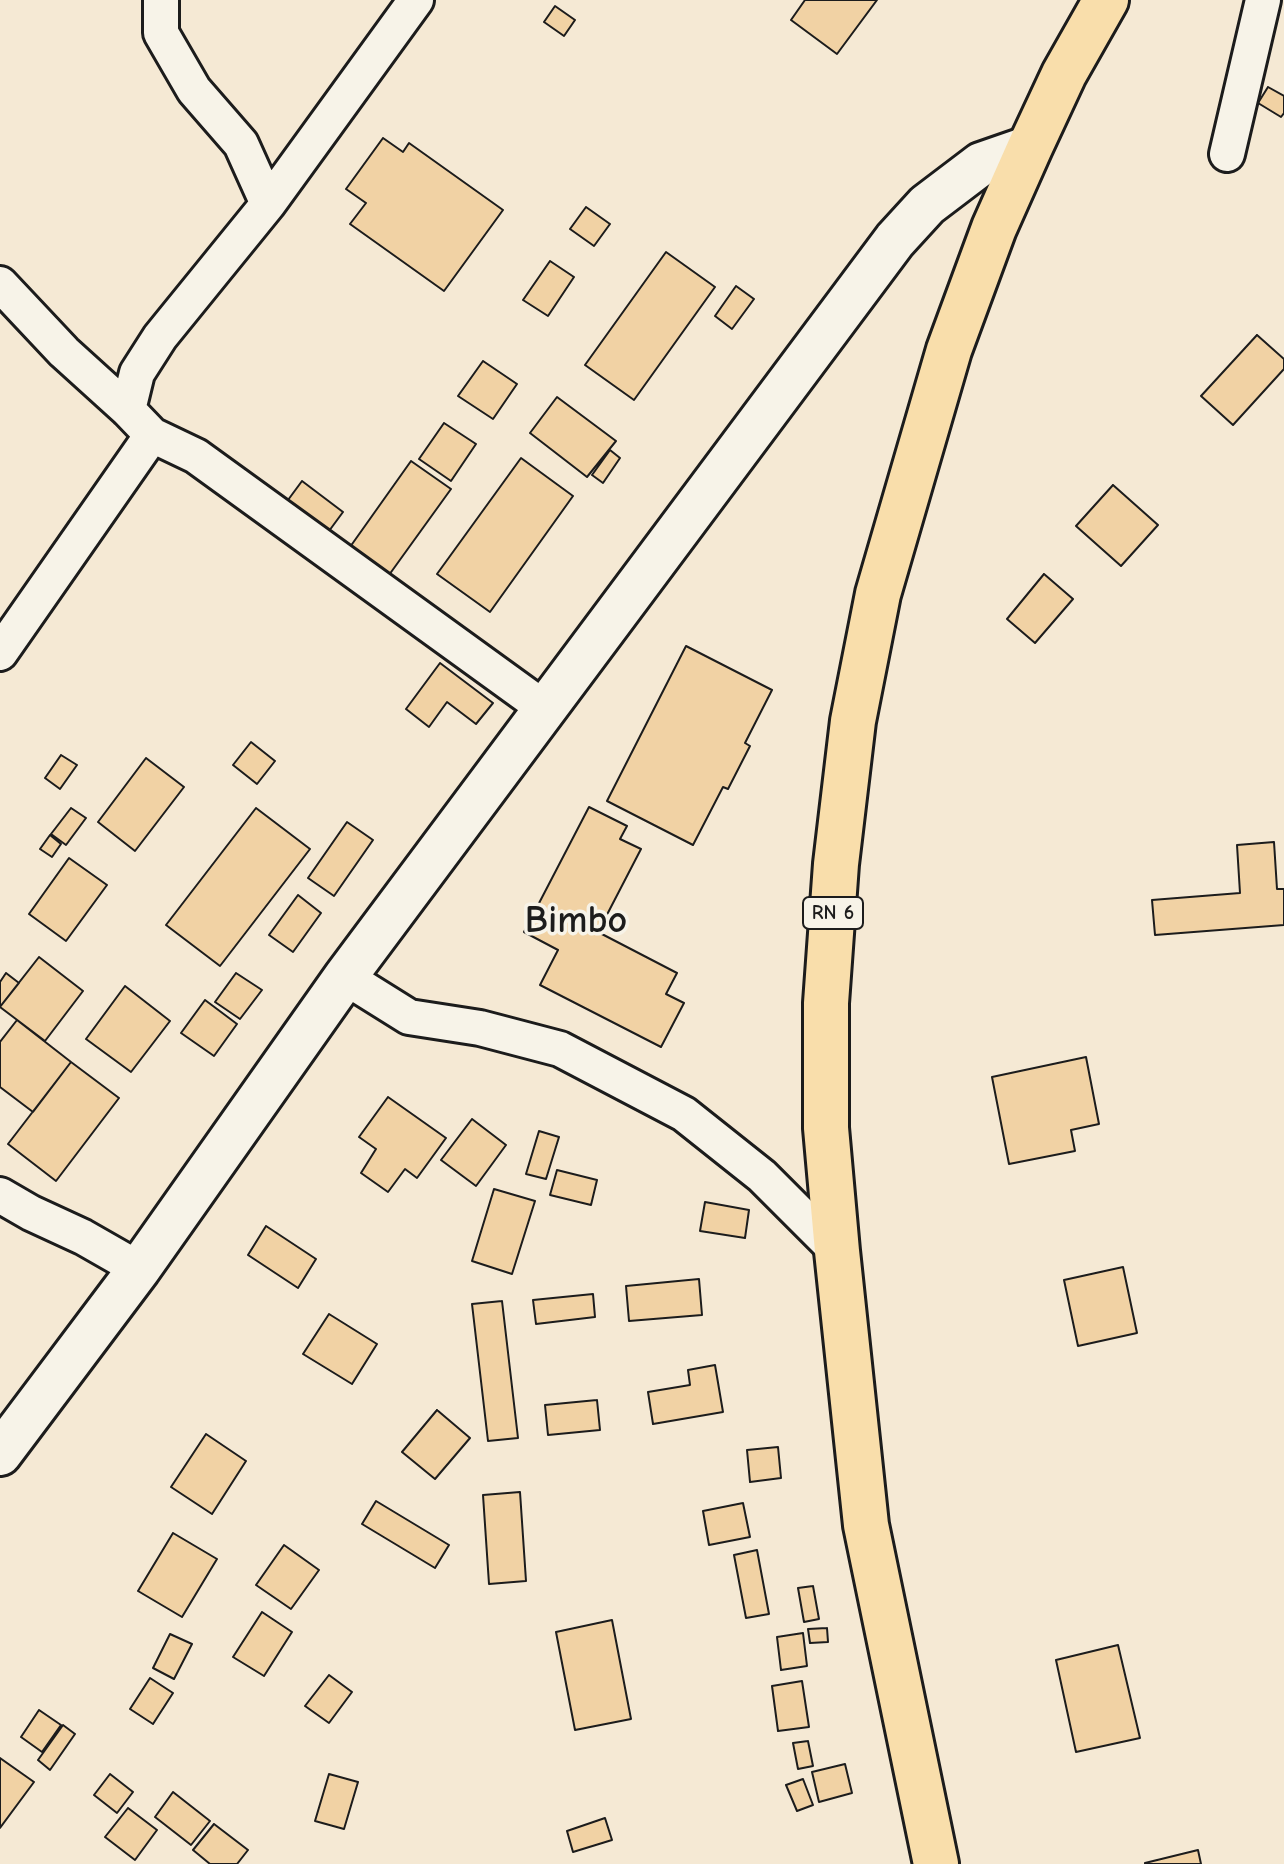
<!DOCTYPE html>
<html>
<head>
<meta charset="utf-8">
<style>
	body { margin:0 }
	canvas { display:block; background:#f5e9d4 }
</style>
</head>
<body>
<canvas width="1284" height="1864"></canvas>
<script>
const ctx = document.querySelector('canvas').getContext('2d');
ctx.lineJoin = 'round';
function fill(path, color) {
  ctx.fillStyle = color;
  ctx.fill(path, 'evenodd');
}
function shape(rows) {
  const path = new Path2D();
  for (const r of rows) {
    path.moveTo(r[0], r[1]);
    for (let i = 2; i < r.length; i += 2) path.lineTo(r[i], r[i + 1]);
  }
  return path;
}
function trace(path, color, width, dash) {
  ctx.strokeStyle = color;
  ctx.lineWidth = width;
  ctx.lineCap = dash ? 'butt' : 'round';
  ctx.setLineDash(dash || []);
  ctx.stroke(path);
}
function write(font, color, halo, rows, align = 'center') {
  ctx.font = font + ' "Comic Neue",sans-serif';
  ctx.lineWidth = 7;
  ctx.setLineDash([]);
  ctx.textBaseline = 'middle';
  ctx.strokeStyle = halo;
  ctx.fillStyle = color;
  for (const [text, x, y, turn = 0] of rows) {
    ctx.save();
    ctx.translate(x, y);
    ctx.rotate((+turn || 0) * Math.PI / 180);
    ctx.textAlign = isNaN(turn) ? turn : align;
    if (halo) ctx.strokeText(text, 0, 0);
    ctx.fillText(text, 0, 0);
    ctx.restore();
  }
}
const building = shape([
	[805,0,877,0,837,54,791,20,805,0],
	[555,6,575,20,564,36,544,22,555,6],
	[1268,87,1284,96,1284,113,1281,117,1258,103,1268,87],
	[383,138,403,152,409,143,503,210,444,291,350,224,366,203,346,189,383,138],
	[586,207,610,224,594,246,570,229,586,207],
	[666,252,715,287,634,400,585,365,666,252],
	[550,261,574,277,548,316,523,300,550,261],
	[736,286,754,299,732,329,715,316,736,286],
	[1257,335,1284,359,1284,369,1233,425,1201,396,1257,335],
	[483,361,517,384,493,419,458,396,483,361],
	[557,397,616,441,587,477,530,433,557,397],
	[444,423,476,444,451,481,419,459,444,423],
	[610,450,620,458,603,483,592,475,610,450],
	[521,458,573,496,490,612,437,574,521,458],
	[411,461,451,489,389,575,350,547,411,461],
	[302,481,343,512,329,531,288,500,302,481],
	[1113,485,1158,525,1121,566,1076,526,1113,485],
	[1044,574,1073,599,1035,643,1007,619,1044,574],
	[686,646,772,690,745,743,750,746,728,789,723,787,693,845,607,801,686,646],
	[440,663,493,703,476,724,447,702,429,727,406,709,440,663],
	[251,742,275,761,257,784,233,765,251,742],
	[61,755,77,765,60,789,45,778,61,755],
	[146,758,184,787,135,851,98,822,146,758],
	[589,807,627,826,620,839,641,849,598,932,677,973,666,994,684,1003,661,1047,540,985,558,950,524,932,589,807],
	[71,808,86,818,66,845,51,834,71,808],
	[256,808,310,849,220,966,166,925,256,808],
	[347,822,373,840,334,896,308,878,347,822],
	[50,835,61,844,52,857,40,849,50,835],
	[1274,842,1277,889,1284,889,1284,925,1155,935,1152,900,1240,893,1237,845,1274,842],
	[69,858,107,885,66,941,29,914,69,858],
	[298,895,321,913,293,952,269,935,298,895],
	[39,957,83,991,45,1041,0,1007,39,957],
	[6,973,19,983,0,1007,0,982,6,973],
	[236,973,262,990,240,1019,215,1002,236,973],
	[125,986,170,1021,131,1072,86,1039,125,986],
	[205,1000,237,1024,214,1056,181,1033,205,1000],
	[17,1020,71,1062,33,1112,0,1087,0,1042,17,1020],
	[1086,1057,1099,1124,1071,1130,1075,1151,1009,1164,992,1077,1086,1057],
	[71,1062,119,1098,56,1181,8,1144,71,1062],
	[388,1097,446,1138,417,1178,405,1169,388,1192,361,1173,376,1149,359,1137,388,1097],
	[472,1119,506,1145,476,1186,441,1160,472,1119],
	[539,1131,559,1137,546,1179,526,1174,539,1131],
	[557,1170,597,1180,591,1205,550,1195,557,1170],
	[494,1189,535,1201,512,1274,472,1261,494,1189],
	[705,1202,749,1210,745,1238,700,1231,705,1202],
	[266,1226,316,1259,298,1288,248,1255,266,1226],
	[1123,1267,1137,1333,1078,1346,1064,1280,1123,1267],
	[699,1279,702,1315,629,1321,626,1286,699,1279],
	[593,1294,595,1317,536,1324,533,1300,593,1294],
	[502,1301,518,1438,488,1441,472,1304,502,1301],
	[329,1314,377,1344,352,1384,303,1354,329,1314],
	[715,1365,723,1412,653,1424,648,1392,690,1385,688,1370,715,1365],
	[597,1400,600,1430,548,1435,545,1405,597,1400],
	[437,1410,470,1438,435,1479,402,1452,437,1410],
	[206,1434,246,1461,212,1514,171,1487,206,1434],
	[778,1447,781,1478,750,1482,747,1450,778,1447],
	[520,1492,526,1581,489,1584,483,1495,520,1492],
	[376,1501,449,1545,435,1568,362,1524,376,1501],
	[743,1503,750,1537,709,1545,703,1511,743,1503],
	[173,1533,217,1559,182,1617,138,1591,173,1533],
	[284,1545,319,1570,291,1609,256,1585,284,1545],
	[757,1550,769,1614,746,1618,734,1555,757,1550],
	[813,1586,819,1619,804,1622,798,1588,813,1586],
	[262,1612,292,1632,264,1676,233,1657,262,1612],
	[612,1620,631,1719,575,1730,556,1632,612,1620],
	[827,1628,828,1642,810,1643,808,1629,827,1628],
	[803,1633,807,1666,781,1670,777,1637,803,1633],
	[170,1634,192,1644,174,1679,153,1668,170,1634],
	[1118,1645,1140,1738,1076,1752,1056,1660,1118,1645],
	[329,1675,352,1692,329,1723,305,1706,329,1675],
	[150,1678,173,1693,153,1724,130,1709,150,1678],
	[802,1681,809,1727,778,1731,772,1686,802,1681],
	[39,1710,61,1725,42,1752,21,1737,39,1710],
	[63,1725,75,1734,50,1770,38,1760,63,1725],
	[808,1741,813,1766,798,1769,793,1743,808,1741],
	[0,1758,34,1782,0,1828,0,1758],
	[845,1764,852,1793,819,1802,812,1772,845,1764],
	[110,1774,133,1792,117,1813,94,1795,110,1774],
	[329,1774,358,1782,344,1829,315,1821,329,1774],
	[803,1779,813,1805,797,1811,786,1785,803,1779],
	[173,1792,210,1821,191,1845,155,1817,173,1792],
	[128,1808,157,1830,135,1860,105,1837,128,1808],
	[605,1818,612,1840,573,1852,567,1831,605,1818],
	[214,1824,248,1850,237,1864,210,1864,193,1850,214,1824],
	[1198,1850,1201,1864,1145,1864,1145,1863,1198,1850]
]);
fill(building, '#f1d2a4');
trace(building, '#1c1c1c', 2);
const minor = shape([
	[161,0,161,33,194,90,241,144,268,204],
	[1227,154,1263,0],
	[0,284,64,352,128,410,152,435,196,456,544,708],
	[128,410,137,373,160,337,268,204,416,0],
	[0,653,152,435],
	[345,977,409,1017,480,1028,560,1049,684,1114,762,1176,837,1251],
	[0,1195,31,1213,83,1237,139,1269]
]);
const tertiary = shape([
	[0,1454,139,1269,345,977,895,240,927,205,981,164,1030,147]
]);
const primary = shape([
	[936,1864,866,1525,837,1251,826,1128,826,1003,836,864,853,721,878,594,949,350,994,228,1030,147,1064,74,1106,0]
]);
trace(minor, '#1c1c1c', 40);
trace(tertiary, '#1c1c1c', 48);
trace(primary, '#1c1c1c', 50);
trace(minor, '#f7f3e8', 34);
trace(tertiary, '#f7f3e8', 42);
trace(primary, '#f9deab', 44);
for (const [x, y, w] of [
	[833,913,60]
]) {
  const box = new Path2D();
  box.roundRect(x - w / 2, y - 16, w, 32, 6);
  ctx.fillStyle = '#f7f3e8';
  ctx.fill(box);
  trace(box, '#1c1c1c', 2);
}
write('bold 20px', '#1c1c1c', null, [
	["RN 6",833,913]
]);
write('bold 38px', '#1c1c1c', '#f7f3e8', [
	["Bimbo",576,921]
]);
</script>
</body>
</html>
